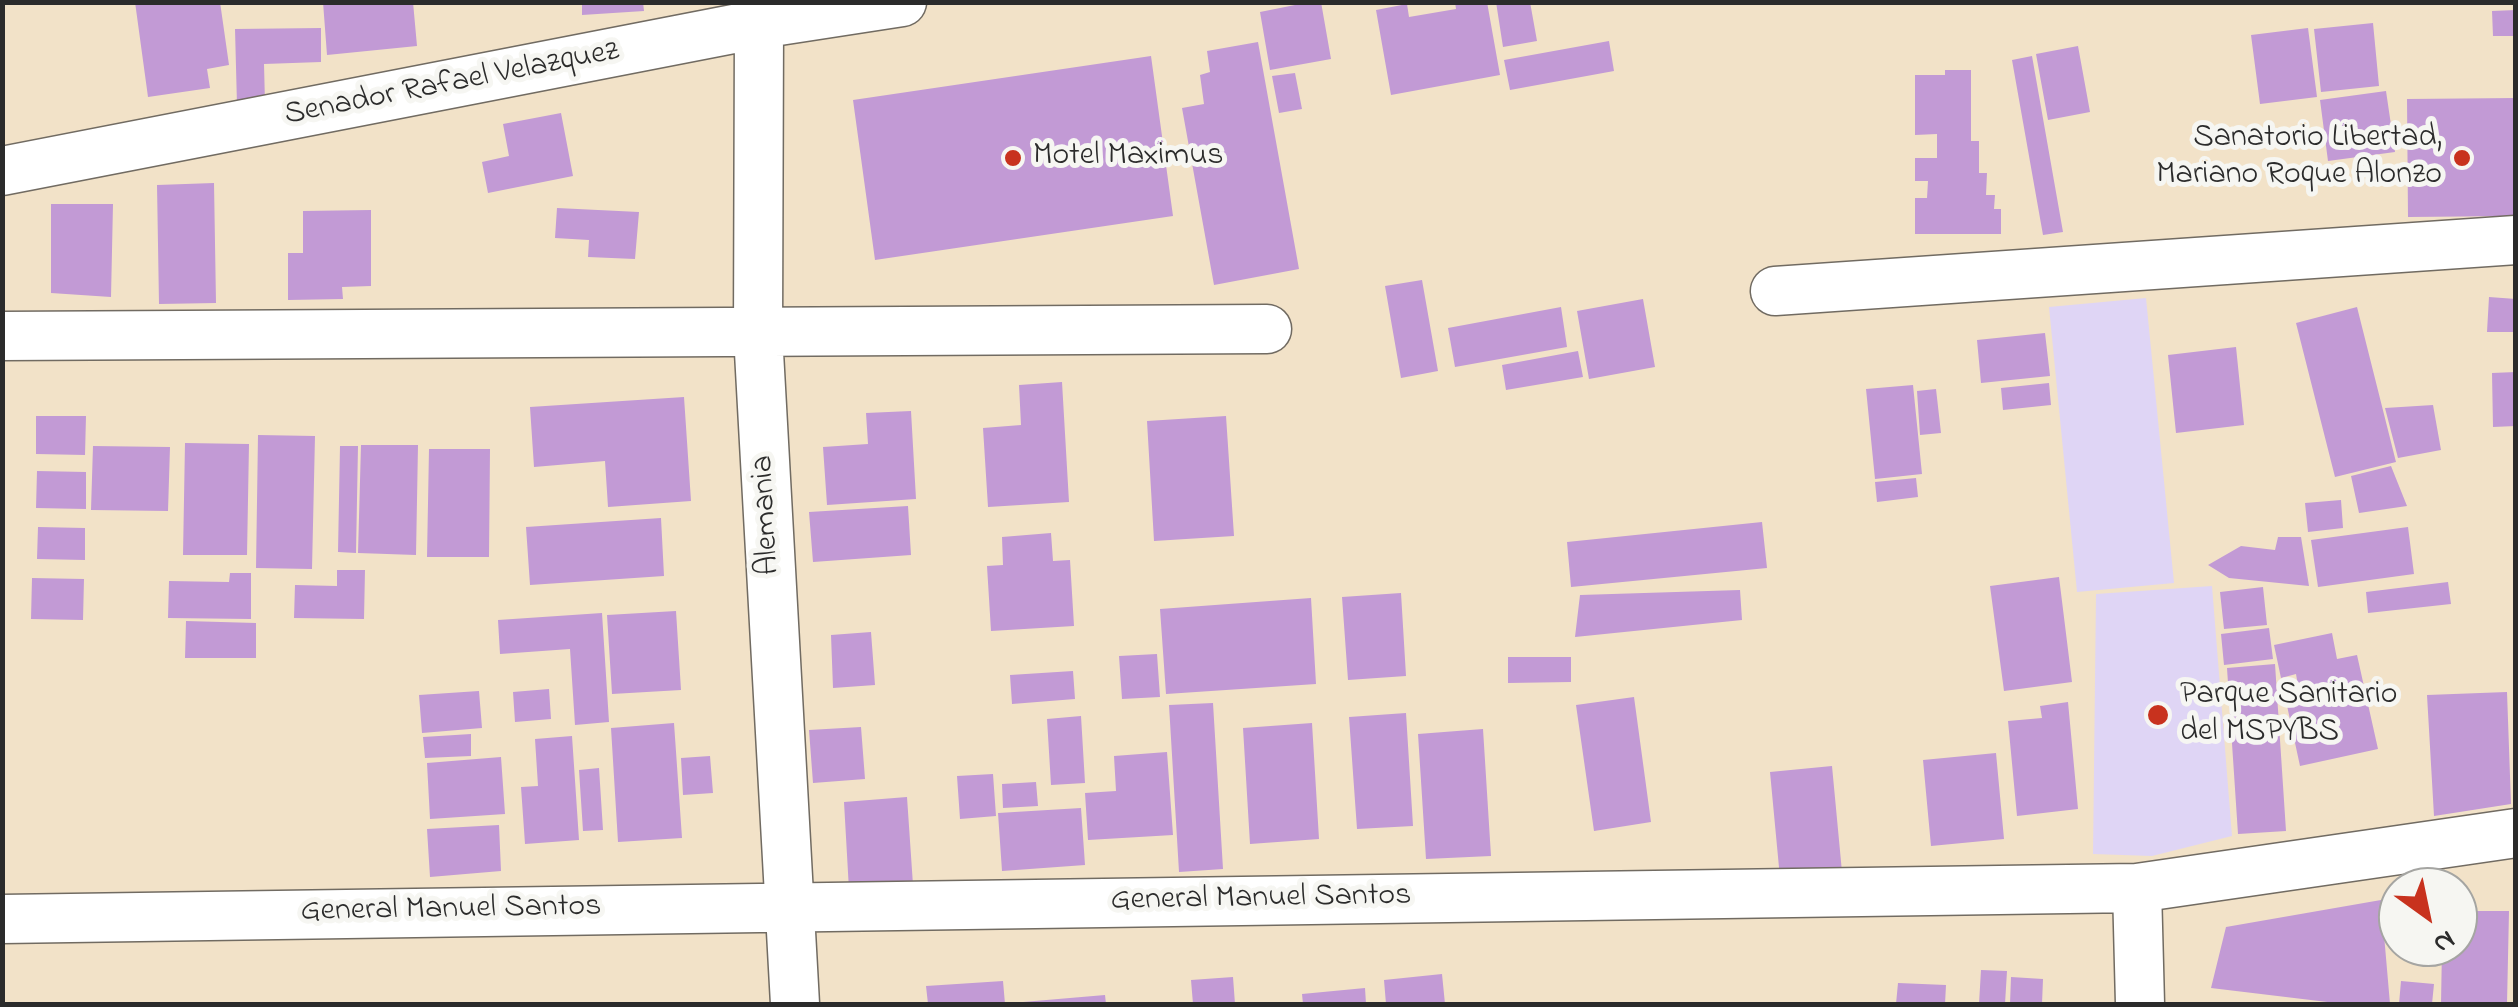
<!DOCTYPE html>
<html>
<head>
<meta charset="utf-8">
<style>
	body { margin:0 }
	#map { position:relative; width:2518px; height:1007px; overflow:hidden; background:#f2e2c8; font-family:"Indie Flower",sans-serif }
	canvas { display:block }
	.frame { position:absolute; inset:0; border:5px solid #2b2b2b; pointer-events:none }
	.north { position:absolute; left:2378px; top:867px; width:100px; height:100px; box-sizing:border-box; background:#f6f6f2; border:2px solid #a5a5a2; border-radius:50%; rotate:147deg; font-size:28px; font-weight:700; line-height:40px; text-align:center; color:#2b2b2b }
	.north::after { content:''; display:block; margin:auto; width:35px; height:45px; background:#c8321e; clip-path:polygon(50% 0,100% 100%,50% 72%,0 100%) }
</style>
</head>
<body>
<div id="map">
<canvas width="2518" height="1007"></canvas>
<div class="frame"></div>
<div class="north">N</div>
</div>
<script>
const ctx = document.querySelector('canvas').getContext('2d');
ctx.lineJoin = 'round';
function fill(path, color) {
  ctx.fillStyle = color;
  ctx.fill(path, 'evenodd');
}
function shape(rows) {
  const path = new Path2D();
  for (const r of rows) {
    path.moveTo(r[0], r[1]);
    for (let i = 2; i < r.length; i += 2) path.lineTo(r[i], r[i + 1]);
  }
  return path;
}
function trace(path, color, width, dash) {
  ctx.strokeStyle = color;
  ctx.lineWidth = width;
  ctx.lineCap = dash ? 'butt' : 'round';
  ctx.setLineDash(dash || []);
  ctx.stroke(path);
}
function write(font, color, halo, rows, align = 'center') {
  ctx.font = font + ' "Indie Flower",sans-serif';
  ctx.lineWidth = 10;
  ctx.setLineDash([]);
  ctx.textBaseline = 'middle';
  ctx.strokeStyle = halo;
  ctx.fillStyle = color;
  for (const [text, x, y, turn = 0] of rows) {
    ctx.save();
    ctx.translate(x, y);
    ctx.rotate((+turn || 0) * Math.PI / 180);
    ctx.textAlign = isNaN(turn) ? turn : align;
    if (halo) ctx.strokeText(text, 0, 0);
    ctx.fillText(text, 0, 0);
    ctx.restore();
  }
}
fill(shape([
	[2146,298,2174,583,2077,592,2049,307],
	[2212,586,2232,836,2152,856,2093,854,2096,594]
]), '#dfd5f5');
fill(shape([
	[135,2,220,2,229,65,207,69,210,88,148,97],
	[323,2,413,2,417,46,327,55],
	[582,2,643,2,644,11,582,15],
	[1310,2,1321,2,1331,59,1270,70,1260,12],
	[1455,2,1487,2,1500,75,1391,95,1376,10,1407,4,1409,17,1456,9],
	[1496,2,1530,2,1537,41,1503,47],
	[2516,10,2516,36,2493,36,2492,11],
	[2373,23,2379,86,2321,92,2314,29],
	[321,28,321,62,264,64,265,103,237,105,235,29],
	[2308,28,2317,97,2260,104,2251,35],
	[1609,41,1614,71,1510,90,1504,60],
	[1258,42,1299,269,1214,285,1182,108,1204,104,1200,75,1210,72,1207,51],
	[2078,46,2090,112,2048,120,2036,54],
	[1151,56,1173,216,875,260,853,100],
	[2032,56,2063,232,2043,235,2012,60],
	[1945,70,1971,70,1971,141,1979,141,1979,173,1987,173,1986,195,1995,195,1994,209,2001,209,2001,234,1915,234,1915,198,1927,198,1928,181,1915,181,1915,158,1937,158,1937,134,1915,135,1915,75,1945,75],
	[1295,73,1302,109,1279,113,1272,76],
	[2386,91,2395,152,2328,161,2320,100],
	[2516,98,2516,216,2408,217,2407,99],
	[561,113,573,176,488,193,482,162,509,156,503,124],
	[214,183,216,303,159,304,157,185],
	[51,204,113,204,111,297,51,293],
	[557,208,639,212,635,259,588,257,589,240,555,238],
	[371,210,371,286,342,287,343,299,288,300,288,253,303,253,303,211],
	[1422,280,1438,371,1401,378,1385,286],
	[2489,297,2516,299,2516,332,2487,332],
	[1643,299,1655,367,1589,379,1577,311],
	[1561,307,1567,347,1455,367,1448,328],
	[2357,307,2396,462,2335,477,2296,323],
	[2045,333,2050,376,1981,383,1977,340],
	[2236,347,2244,425,2176,433,2168,355],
	[1578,351,1583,377,1506,390,1502,365],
	[2516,372,2516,426,2493,427,2492,373],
	[1062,382,1069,502,988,507,983,428,1021,425,1019,385],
	[2049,383,2051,405,2003,410,2001,388],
	[1913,385,1922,474,1875,479,1866,389],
	[1936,389,1941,433,1920,435,1917,391],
	[684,397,691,501,608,507,605,461,534,467,530,407],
	[2433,405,2441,450,2398,458,2385,408],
	[911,411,916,499,827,505,823,447,868,444,866,413],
	[36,416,86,416,85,455,36,454],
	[1226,416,1234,536,1154,541,1147,421],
	[258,435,315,436,312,569,256,568],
	[185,443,249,444,247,555,183,555],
	[361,445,418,445,416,555,358,553],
	[93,446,170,447,168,511,91,510],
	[340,446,358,446,356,553,338,552],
	[429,449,490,449,489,557,427,557],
	[2391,466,2407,506,2359,513,2351,476],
	[37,471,86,472,86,509,36,508],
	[1916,478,1918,497,1877,502,1875,482],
	[2341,500,2343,528,2308,532,2305,503],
	[908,506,911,555,813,562,809,512],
	[661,518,664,576,530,585,526,527],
	[1762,522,1767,568,1571,587,1567,542],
	[38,527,85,528,85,560,37,559],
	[2408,527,2414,574,2318,587,2311,540],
	[1051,533,1053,561,1070,560,1074,626,991,631,987,566,1003,565,1002,537],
	[2278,537,2301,537,2309,586,2229,578,2208,565,2241,546,2275,550],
	[337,570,365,570,364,619,294,618,295,585,337,586],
	[230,573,251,573,251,619,168,618,169,581,229,582],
	[2059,577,2072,682,2004,691,1990,586],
	[32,578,84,579,83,620,31,619],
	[2448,582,2451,604,2368,613,2366,592],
	[2263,587,2267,625,2224,629,2220,592],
	[1740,590,1742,620,1575,637,1580,595],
	[1401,593,1406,676,1348,680,1342,597],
	[1311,598,1316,684,1166,694,1160,609],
	[676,611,681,690,612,694,607,615],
	[602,613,609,722,575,725,570,649,500,654,498,620],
	[186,621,256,623,256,658,185,658],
	[2269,628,2273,659,2224,665,2221,634],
	[871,632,875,685,833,688,831,635],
	[2332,633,2337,659,2357,655,2378,749,2300,766,2286,701,2300,698,2296,674,2281,678,2274,645],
	[1157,654,1160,697,1122,699,1119,656],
	[1508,657,1571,657,1571,682,1508,683],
	[2275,664,2286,831,2238,834,2227,668],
	[1073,671,1075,699,1012,704,1010,675],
	[549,689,551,719,515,722,513,692],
	[479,691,482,728,422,733,419,695],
	[2507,692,2511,804,2434,816,2427,695],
	[1634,697,1651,822,1594,831,1576,705],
	[2068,702,2078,809,2017,816,2008,721,2042,718,2040,706],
	[1213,703,1223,869,1179,872,1169,705],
	[1406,713,1413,826,1357,829,1349,717],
	[1081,716,1085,783,1051,785,1047,719],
	[674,723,682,838,618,842,611,728],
	[1312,723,1319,839,1250,844,1243,728],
	[861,727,865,779,813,783,809,730],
	[1483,729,1491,856,1426,859,1418,734],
	[471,734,471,756,425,758,423,737],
	[572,736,579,840,525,844,521,787,538,786,535,739],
	[1167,752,1173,835,1088,840,1085,793,1116,791,1114,756],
	[1996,753,2004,839,1931,846,1923,760],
	[710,756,713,793,683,795,681,758],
	[501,757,505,814,430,819,427,763],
	[1832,766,1842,872,1780,878,1770,772],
	[599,768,603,830,583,831,579,770],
	[993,774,996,816,960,819,957,776],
	[1036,782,1038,806,1003,808,1002,784],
	[907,797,913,885,849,890,844,802],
	[1081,808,1085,865,1002,871,998,813],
	[499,825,501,871,430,877,427,829],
	[2381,900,2390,1004,2344,1004,2211,988,2226,927],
	[2458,911,2509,911,2507,1004,2441,1004,2442,947,2458,947],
	[1981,970,2007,971,2005,1004,1979,1004],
	[1442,974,1445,1004,1386,1004,1384,980],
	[1233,977,1235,1004,1193,1004,1191,980],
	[2011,977,2043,979,2042,1004,2010,1004],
	[1003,981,1005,1004,928,1004,926,986],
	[2401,981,2434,984,2432,1004,2399,1004],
	[1898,983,1946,985,1945,1004,1896,1004],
	[1365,988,1366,1004,1303,1004,1302,994],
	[1105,995,1106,1004,1023,1004,1023,1002]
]), '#c29ad5');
const minor = shape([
	[759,24,758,334,795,1004],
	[2,171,759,24,902,2],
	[1775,291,2516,240],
	[2,336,1267,329],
	[2137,888,2140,1004],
	[2,919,2137,888,2516,833]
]);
trace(minor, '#716b62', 51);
trace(minor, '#fff', 48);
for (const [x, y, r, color] of [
	[1013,158,10,"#c8321e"],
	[2462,158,10,"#c8321e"],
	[2158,715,12,"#c8321e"]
]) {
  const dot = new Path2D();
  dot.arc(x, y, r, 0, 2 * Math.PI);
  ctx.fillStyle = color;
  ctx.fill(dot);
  trace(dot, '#f6f6f2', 4);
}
write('32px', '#2b2b2b', '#f6f6f2', [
	["Senador Rafael Velazquez",452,85,-11],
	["Alemania",768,515,-93],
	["General Manuel Santos",1261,900,-1],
	["General Manuel Santos",451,911,-1]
]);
write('32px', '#2b2b2b', '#f6f6f2', [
	["Sanatorio Libertad,",2442,140,"right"],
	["Mariano Roque Alonzo",2442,177,"right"],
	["Motel Maximus",1033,158],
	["Parque Sanitario",2180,697],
	["del MSPYBS",2180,734]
], 'left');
</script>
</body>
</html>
